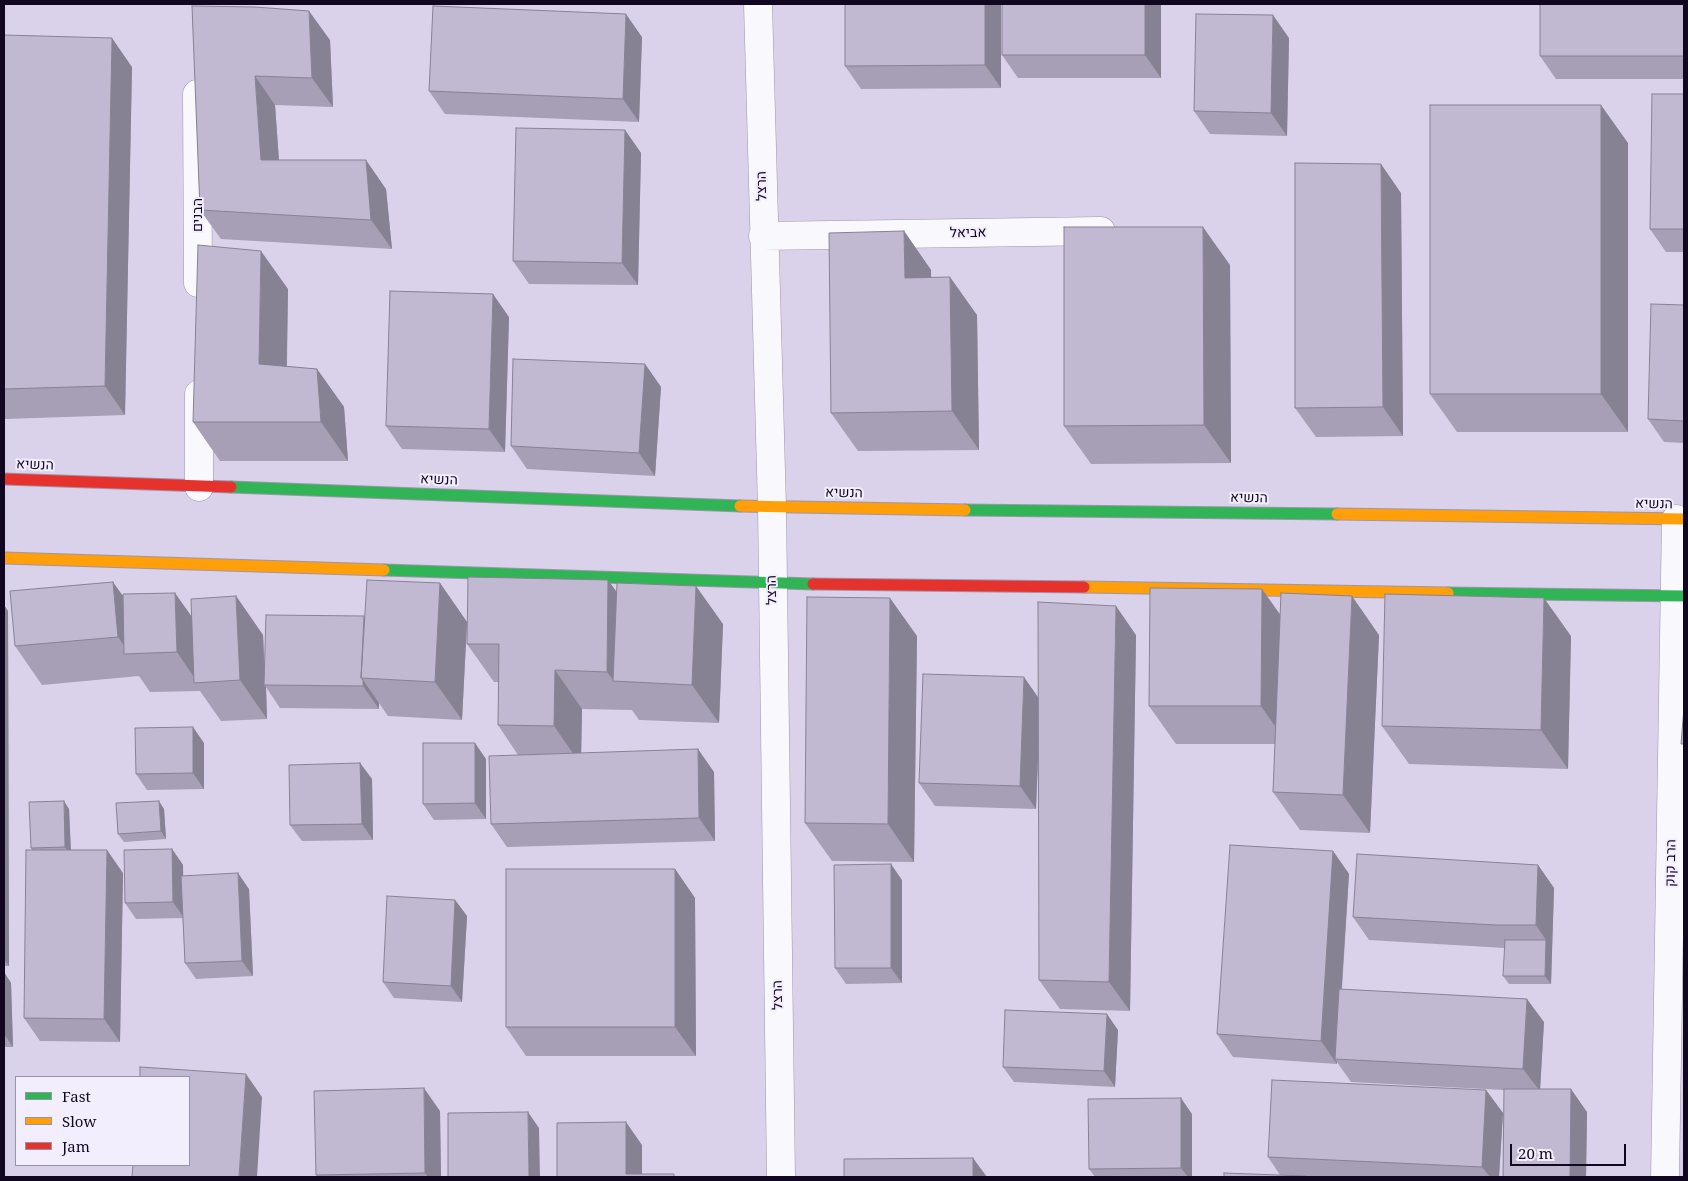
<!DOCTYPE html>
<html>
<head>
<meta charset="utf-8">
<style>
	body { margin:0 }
	#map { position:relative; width:1688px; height:1181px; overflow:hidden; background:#dad2ea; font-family:"Noto Serif",serif }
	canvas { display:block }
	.frame { position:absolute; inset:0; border:5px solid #120721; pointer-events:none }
	.legend { position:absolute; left:15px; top:1076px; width:175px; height:90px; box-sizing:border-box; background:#f2eefd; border:1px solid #9892a5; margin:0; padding:6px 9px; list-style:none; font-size:15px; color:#120721 }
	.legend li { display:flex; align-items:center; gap:10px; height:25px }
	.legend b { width:25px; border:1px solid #9892a5 }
	.scale { position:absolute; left:1510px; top:1144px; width:116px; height:22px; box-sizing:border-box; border:2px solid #120721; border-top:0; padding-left:6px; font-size:15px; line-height:18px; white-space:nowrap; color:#120721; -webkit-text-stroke:4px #f2eefd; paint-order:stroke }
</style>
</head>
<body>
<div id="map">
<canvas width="1688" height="1181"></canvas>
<div class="frame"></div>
<ul class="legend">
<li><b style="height:6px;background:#30b455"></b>Fast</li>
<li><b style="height:6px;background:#ff9f0a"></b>Slow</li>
<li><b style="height:6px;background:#e5322d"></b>Jam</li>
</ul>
<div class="scale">20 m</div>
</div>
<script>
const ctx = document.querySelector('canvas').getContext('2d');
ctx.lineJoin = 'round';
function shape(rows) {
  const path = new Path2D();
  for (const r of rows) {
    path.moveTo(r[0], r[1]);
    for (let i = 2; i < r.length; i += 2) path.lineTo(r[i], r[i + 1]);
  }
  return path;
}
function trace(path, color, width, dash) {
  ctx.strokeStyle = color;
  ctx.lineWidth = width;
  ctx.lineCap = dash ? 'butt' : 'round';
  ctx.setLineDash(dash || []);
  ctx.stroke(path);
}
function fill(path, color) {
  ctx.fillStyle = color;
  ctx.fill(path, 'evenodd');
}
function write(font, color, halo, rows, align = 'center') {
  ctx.font = font + ' "Noto Serif",Heebo,serif';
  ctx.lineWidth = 4;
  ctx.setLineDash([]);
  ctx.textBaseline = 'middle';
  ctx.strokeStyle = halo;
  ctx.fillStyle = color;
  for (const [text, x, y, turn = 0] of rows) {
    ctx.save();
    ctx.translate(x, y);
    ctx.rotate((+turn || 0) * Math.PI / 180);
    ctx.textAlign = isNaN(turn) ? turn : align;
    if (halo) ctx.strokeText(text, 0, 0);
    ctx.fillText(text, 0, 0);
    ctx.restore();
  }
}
const street = shape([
	[758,4,772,507,781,1177],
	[197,94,198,283],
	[763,236,1101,231],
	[199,394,199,487],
	[1665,1177,1676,519]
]);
const fast = shape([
	[231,487,740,506],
	[965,510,1337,514],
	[384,570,813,584],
	[1448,593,1684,596]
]);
const slow = shape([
	[740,506,965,510],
	[1337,514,1684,519],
	[4,558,384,570],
	[1084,587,1448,593]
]);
const jam = shape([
	[4,479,231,487],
	[813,584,1084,587]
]);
trace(street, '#9e95ac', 29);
trace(fast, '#9e95ac', 13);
trace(slow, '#9e95ac', 13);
trace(jam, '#9e95ac', 13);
trace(street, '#f9f8fc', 28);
trace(fast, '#30b455', 11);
trace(slow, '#ff9f0a', 11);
trace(jam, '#e5322d', 11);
fill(shape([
	[1002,4,1161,4,1161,78,1018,78,1002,55],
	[1684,4,1684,79,1556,79,1540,56],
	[1001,5,1001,88,861,89,845,66],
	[192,6,330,40,333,107,275,105,279,160,386,189,392,249,221,239,200,210],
	[4,35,132,67,125,415,5,419,4,417],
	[642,37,639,122,445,114,429,91],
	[1289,38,1287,136,1210,134,1194,111],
	[1684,94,1684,252,1666,252,1650,229],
	[625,130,641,153,638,285,529,284,513,261],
	[1628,143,1628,432,1457,432,1430,394],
	[1401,193,1403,436,1316,437,1295,408],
	[904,231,931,270,931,277,977,315,979,450,858,451,831,413],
	[1230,265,1231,463,1091,464,1064,426],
	[288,289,287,366,317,369,344,407,348,461,220,461,193,422],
	[1684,305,1684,443,1664,442,1648,419],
	[509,317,505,452,402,449,386,426],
	[645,364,661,387,655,476,527,469,511,446],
	[608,580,616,591,723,624,719,723,639,720,632,710,582,709,581,753,714,772,715,841,507,847,491,824,518,755,498,725,498,682,494,682,467,644],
	[440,583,467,622,462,720,388,716,379,703,379,709,280,708,266,687,267,719,221,721,200,691,150,692,139,676,42,685,15,646,123,595,191,616,236,596,263,635,265,668,365,617],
	[4,605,8,611,9,966,4,966],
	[1280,616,1379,635,1370,833,1300,830,1273,792,1275,744,1176,744,1149,706],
	[1136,635,1130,1011,1060,1009,1039,980,1039,741,1036,809,935,806,919,783,1038,698],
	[917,636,914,862,832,861,805,823],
	[1571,636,1568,769,1409,764,1382,726],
	[204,743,204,789,147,790,136,774],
	[486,759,486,819,434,820,423,804],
	[360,763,372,779,373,840,302,841,290,825],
	[69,809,71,850,123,873,120,1042,40,1041,24,1018,32,850,31,848],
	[164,809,166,839,124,842,118,834],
	[172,849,183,865,183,876,249,889,253,976,196,979,185,963,183,918,136,919,125,903],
	[1333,851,1349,874,1342,989,1544,1022,1540,1089,1587,1112,1586,1177,1503,1177,1504,1090,1351,1082,1337,1062,1337,1064,1233,1057,1217,1034],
	[1538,865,1554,888,1551,984,1509,984,1503,976,1505,948,1369,940,1353,917],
	[675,869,695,898,696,1056,526,1056,506,1027],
	[902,880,902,983,846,984,835,968],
	[455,900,467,916,462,1002,394,998,383,982],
	[4,972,11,983,13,1047,4,1047],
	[1118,1030,1115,1087,1014,1082,1003,1067],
	[1486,1090,1503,1113,1499,1177,1224,1177,1280,1175,1268,1157],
	[440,1111,441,1177,318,1177,316,1175],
	[1192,1114,1192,1177,1095,1177,1089,1169]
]), '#a69fb5');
fill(shape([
	[985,4,1000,4,1001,5,1001,88,985,65],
	[1145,4,1161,4,1161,78,1145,55],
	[309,11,330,40,333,107,312,78],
	[626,14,642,37,639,122,623,99],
	[1273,15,1289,38,1287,136,1271,113],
	[112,38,132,67,125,415,105,386],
	[255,76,275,105,281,189,261,160],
	[1601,105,1628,143,1628,432,1601,394],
	[625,130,641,153,638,285,622,263],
	[366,160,386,189,392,249,371,220],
	[1381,164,1401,193,1403,436,1383,407],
	[1203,227,1230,265,1231,463,1204,425],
	[904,231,931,270,932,316,905,278],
	[261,251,288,289,286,402,259,364],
	[950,277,977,315,979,450,952,411],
	[493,294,509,317,505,452,489,429],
	[645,364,661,387,655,476,639,453],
	[317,369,344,407,348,461,321,422],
	[608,580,635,618,614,681,607,672],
	[113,582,140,620,130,654,118,637],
	[440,583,467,622,462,720,435,682],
	[696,586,723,624,719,723,692,685],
	[1262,589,1289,627,1288,745,1261,706],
	[175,593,202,631,198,683,177,652],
	[236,596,263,635,265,685,264,685,266,687,267,719,240,680],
	[1352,596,1379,635,1370,833,1343,795],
	[890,598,917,636,914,862,888,824],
	[1544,598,1571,636,1568,769,1541,730],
	[4,605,8,611,9,966,4,959],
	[1116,606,1136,635,1130,1011,1109,982],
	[555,670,582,709,581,765,554,726],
	[1024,677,1040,700,1036,809,1020,786],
	[363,680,379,703,379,709,363,686],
	[193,727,204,743,204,789,193,773],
	[475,743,486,759,486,819,475,803],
	[698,749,714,772,715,841,699,818],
	[360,763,372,779,373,840,362,824],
	[64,801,69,809,71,855,65,847],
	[159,801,164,809,166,839,161,831],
	[172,849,183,865,184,918,173,902],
	[107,850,123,873,120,1042,104,1019],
	[1333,851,1349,874,1337,1059,1335,1059,1337,1062,1337,1064,1321,1041],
	[891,864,902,880,902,983,891,968],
	[1538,865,1554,888,1551,984,1545,976,1546,940,1536,925],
	[675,869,695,898,696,1056,675,1027],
	[238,873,249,889,253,976,242,961],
	[455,900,467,916,462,1002,451,986],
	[4,972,11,983,13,1047,4,1034],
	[1527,999,1544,1022,1540,1091,1523,1069],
	[1107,1014,1118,1030,1115,1087,1104,1071],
	[246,1074,262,1097,257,1177,239,1177],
	[424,1088,440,1111,441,1177,428,1177,425,1173],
	[1571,1089,1587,1112,1586,1177,1570,1177],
	[1486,1090,1503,1113,1499,1177,1490,1177,1482,1167],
	[1181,1098,1192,1114,1192,1177,1188,1177,1181,1168],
	[528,1112,539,1128,540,1177,529,1177],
	[626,1122,642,1145,642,1177,626,1174],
	[973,1158,987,1177,973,1177]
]), '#878293');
const building = shape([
	[845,4,985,4,985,65,845,66,845,4],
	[1002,4,1145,4,1145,55,1002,55,1002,4],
	[1540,4,1684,4,1684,56,1540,56,1540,4],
	[192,6,255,7,309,11,312,78,255,76,261,160,366,160,371,220,200,210,192,6],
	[433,6,626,14,623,99,429,91,433,6],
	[1196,14,1273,15,1271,113,1194,111,1196,14],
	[4,35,112,38,105,386,4,389,4,35],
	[1652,94,1684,94,1684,229,1650,229,1652,94],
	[1430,105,1601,105,1601,394,1430,394,1430,105],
	[516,128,625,130,622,263,513,261,516,128],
	[1295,163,1381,164,1383,407,1295,408,1295,163],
	[1064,227,1203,227,1204,425,1064,426,1064,227],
	[904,231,905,278,950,277,952,411,831,413,829,233,904,231],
	[198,245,261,251,259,364,317,369,321,422,193,422,198,245],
	[390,291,493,294,489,429,386,426,390,291],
	[1651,304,1684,305,1684,421,1648,419,1651,304],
	[513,359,645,364,639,453,511,446,513,359],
	[468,577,608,580,607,672,555,670,554,726,498,725,499,644,467,644,468,577],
	[367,580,440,583,435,682,361,678,367,580],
	[113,582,118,637,15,646,10,591,113,582],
	[617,583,696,586,692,685,613,681,617,583],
	[1150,588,1262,589,1261,706,1149,706,1150,588],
	[175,593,177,652,124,654,123,594,175,593],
	[1281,593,1352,596,1343,795,1273,792,1281,593],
	[1385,594,1544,598,1541,730,1382,726,1385,594],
	[236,596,240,680,194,683,191,599,236,596],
	[807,597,890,598,888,824,805,823,807,597],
	[1038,602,1116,606,1109,982,1039,980,1038,602],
	[266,615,364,616,361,678,363,680,363,686,264,685,266,615],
	[923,674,1024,677,1020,786,919,783,923,674],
	[1684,708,1684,744,1681,744,1684,708],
	[193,727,193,773,136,774,135,728,193,727],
	[423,743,475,743,475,803,423,804,423,743],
	[698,749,699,818,491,824,489,756,698,749],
	[360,763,362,824,290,825,289,765,360,763],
	[64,801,65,847,31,848,29,802,64,801],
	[159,801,161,831,118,834,116,803,159,801],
	[1230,845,1333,851,1321,1041,1217,1034,1230,845],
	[172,849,173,902,125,903,124,850,172,849],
	[26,850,107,850,104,1019,24,1018,26,850],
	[1357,854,1538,865,1536,925,1495,925,1353,917,1357,854],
	[891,864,891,968,835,968,834,865,891,864],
	[506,869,675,869,675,1027,506,1027,506,869],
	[238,873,242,961,185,963,181,876,238,873],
	[387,896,455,900,451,986,383,982,387,896],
	[1505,940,1546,940,1545,976,1503,976,1505,940],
	[1339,989,1527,999,1523,1069,1335,1059,1339,989],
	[1005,1010,1107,1014,1104,1071,1003,1067,1005,1010],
	[140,1067,246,1074,239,1177,132,1177,133,1165,189,1165,189,1077,140,1077,140,1067],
	[1272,1080,1486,1090,1482,1167,1268,1157,1272,1080],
	[424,1088,425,1173,316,1175,314,1091,424,1088],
	[1504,1089,1571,1089,1570,1177,1503,1177,1504,1089],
	[1181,1098,1181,1168,1089,1169,1088,1099,1181,1098],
	[528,1112,529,1177,448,1177,448,1113,528,1112],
	[626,1122,626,1174,674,1174,674,1177,557,1177,557,1123,626,1122],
	[973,1158,973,1177,844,1177,844,1159,973,1158],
	[1224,1173,1306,1176,1306,1177,1224,1177,1224,1173]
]);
fill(building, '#c1b9d2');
trace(building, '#878293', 1);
write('14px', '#120721', '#f2eefd', [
	["הרצל",762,186,-91],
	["הבנים",198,215,-90],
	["אביאל",968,233,-1],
	["הנשיא",35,465,2],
	["הנשיא",439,480,2],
	["הנשיא",844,493,1],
	["הנשיא",1249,498,1],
	["הנשיא",1654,504,1],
	["הרצל",772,590,-91],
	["הרב קוק",1671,863,-89],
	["הרצל",778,995,-91]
]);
</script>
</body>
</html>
